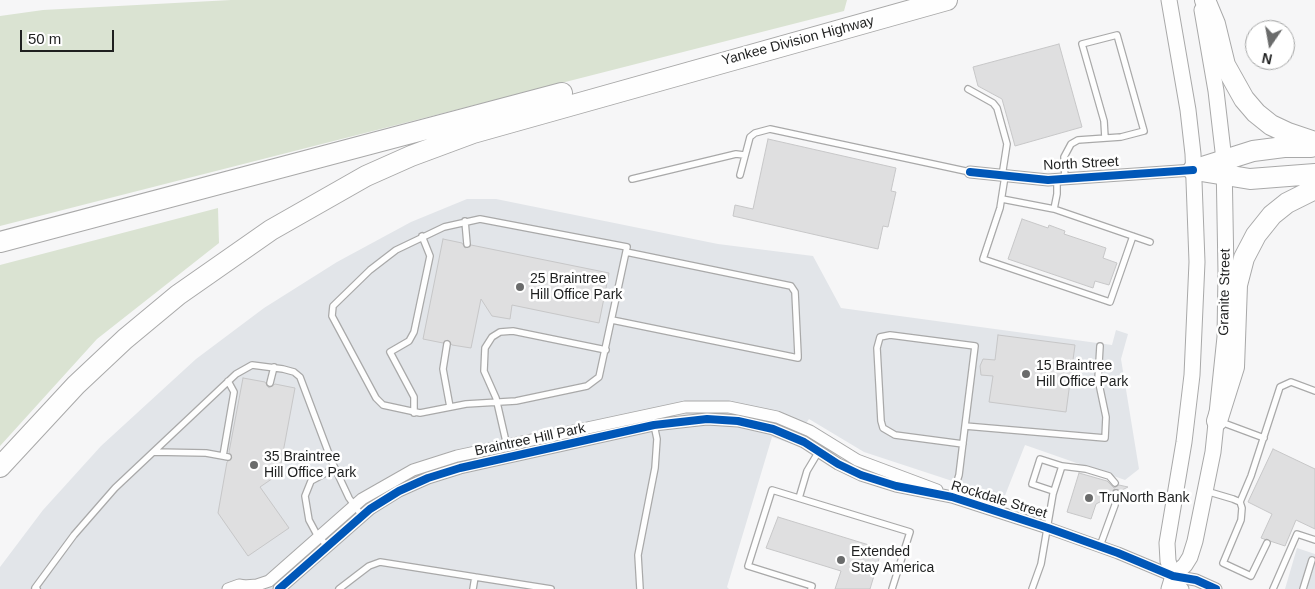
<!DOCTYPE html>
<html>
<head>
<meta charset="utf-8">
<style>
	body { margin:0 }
	#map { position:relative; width:1315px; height:589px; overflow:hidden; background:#f6f6f7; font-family:Arial,sans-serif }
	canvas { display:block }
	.north { position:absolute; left:1245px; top:20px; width:50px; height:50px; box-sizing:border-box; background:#fff; border:1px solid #a5a6a6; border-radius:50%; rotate:192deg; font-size:14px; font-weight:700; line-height:20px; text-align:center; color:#1f2020 }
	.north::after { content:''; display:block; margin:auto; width:18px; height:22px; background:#6a6b6b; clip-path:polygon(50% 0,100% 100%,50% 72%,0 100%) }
	.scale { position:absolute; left:20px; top:30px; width:94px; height:22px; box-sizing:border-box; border:2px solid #1f2020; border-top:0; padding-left:6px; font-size:15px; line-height:18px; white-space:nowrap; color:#1f2020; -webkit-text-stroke:4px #fff; paint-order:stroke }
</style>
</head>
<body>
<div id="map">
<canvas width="1315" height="589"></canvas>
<div class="north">N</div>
<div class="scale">50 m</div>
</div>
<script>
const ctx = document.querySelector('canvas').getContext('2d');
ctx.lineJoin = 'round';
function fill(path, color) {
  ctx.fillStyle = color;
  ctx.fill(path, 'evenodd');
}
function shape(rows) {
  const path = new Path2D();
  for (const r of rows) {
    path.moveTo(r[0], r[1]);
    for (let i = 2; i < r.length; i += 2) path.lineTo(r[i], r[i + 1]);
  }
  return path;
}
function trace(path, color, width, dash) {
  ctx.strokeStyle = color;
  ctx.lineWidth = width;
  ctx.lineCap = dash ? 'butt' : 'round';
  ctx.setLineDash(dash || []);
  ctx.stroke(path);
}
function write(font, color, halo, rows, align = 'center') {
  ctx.font = font + ' Arial,sans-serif';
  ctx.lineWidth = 5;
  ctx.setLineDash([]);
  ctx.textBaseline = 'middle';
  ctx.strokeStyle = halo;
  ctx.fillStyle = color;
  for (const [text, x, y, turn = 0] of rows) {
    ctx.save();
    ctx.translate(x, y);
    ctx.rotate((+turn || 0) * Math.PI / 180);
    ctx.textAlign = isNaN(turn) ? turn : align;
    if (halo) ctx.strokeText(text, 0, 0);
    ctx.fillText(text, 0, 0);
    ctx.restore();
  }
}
fill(shape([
	[467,199,496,199,718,244,813,256,841,308,1112,345,1116,330,1128,334,1121,359,1139,469,1125,480,1025,445,1004,498,864,452,809,419,792,444,772,437,727,587,729,589,0,589,0,567,43,510,101,446,196,359,264,308,337,262,411,222],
	[1297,548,1315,554,1315,589,1285,589]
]), '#e2e5e9');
fill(shape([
	[231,0,847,0,844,11,0,226,0,16,43,10],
	[218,208,219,243,97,339,0,446,0,265]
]), '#dae3d2');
const building = shape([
	[1059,44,1082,127,1015,146,1002,99,978,86,973,67,1059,44],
	[768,139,896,168,891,191,896,192,888,227,883,226,878,249,733,216,735,205,753,209,768,139],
	[1022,219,1048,228,1049,225,1065,231,1064,234,1106,248,1103,258,1117,263,1109,285,1095,281,1093,288,1008,259,1022,219],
	[443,239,462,243,465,248,471,245,609,273,599,323,512,305,510,319,492,316,481,299,471,348,452,345,448,340,443,343,423,339,443,239],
	[998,335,1075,345,1066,412,989,402,993,376,981,375,980,366,983,359,995,360,998,335],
	[243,378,265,382,269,388,275,384,295,388,279,474,260,487,289,528,248,556,218,513,227,462,232,458,229,452,243,378],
	[1273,449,1315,469,1315,529,1296,520,1285,546,1261,538,1272,514,1248,502,1273,449],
	[1079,473,1107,481,1114,488,1119,485,1128,487,1120,491,1114,489,1111,496,1096,504,1091,519,1067,512,1079,473],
	[778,517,882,549,870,589,835,589,841,571,766,548,778,517]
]);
fill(building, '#dfdfe0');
trace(building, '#c7c7c8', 1);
const service = shape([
	[968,89,993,103,997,108,1007,144,1002,176],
	[740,175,750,137,755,133,770,129,970,172],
	[1005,176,1000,208,983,259,1110,302,1133,236],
	[632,179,736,154,744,155],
	[1065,179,1064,157,1071,144,1078,140,1121,137,1144,131,1117,35,1082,44,1104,121,1105,138],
	[1002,199,1054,209,1150,242],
	[1054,209,1057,194,1057,179],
	[480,219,627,247,599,377,587,386,516,401,466,404,420,413,383,405,376,398,332,316,333,306,370,270,396,250,444,227,480,219],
	[465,221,467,244],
	[612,320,798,358,798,355,795,292,791,286,626,252],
	[447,344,443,369,450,407],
	[270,383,274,367],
	[414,413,414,397,390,352,409,341,414,332,430,256,422,236],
	[1221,422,1264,438],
	[965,426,1105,438,1106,417,1098,379,1100,346],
	[507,446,496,398,484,371,485,348,492,337,500,332,513,331,606,350],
	[154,452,206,453,228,457],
	[223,456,234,392,228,381],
	[1062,466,1086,469,1109,476,1115,483],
	[1206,491,1233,499,1240,502,1242,508,1241,520,1223,563,1251,576,1267,543],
	[952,497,959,475,965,426,975,346,890,335,880,337,877,348,881,421,883,428,895,435,963,444],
	[799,498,807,471,819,451],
	[1240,502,1251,476,1280,387,1291,382,1315,391],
	[327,546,316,533,309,520,305,496,311,481,335,468],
	[1100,546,1115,505,1116,493],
	[37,589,35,588,74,535,115,488,236,374,252,365,283,369,294,372,300,377,332,462,349,498,362,516],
	[339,589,369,566,380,562,551,589],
	[473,589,475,577],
	[640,589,638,555,655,468,657,439,654,425],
	[811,589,812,586,748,566,772,490,910,532,892,589],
	[1032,589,1041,564,1053,494,1062,466,1040,459,1032,484,1053,491],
	[1273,589,1297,534,1315,540],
	[1303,589,1312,560]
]);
const minor = shape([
	[970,172,1048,180,1193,170],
	[1173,576,1183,589],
	[244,586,257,585,269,581,362,499,413,470,457,456,685,407,729,407,777,417,810,431,857,460,937,490],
	[228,589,239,585,251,587],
	[279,589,370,509,399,491,428,478,460,468,654,425,707,419,738,421,773,429,804,442,838,464,861,475,896,486,952,497,1048,528,1118,553,1173,576,1196,580,1216,589]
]);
const secondary = shape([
	[1169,0,1188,110,1193,154,1197,262,1192,375,1184,442,1167,543,1168,561,1173,576],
	[1169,589,1173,576,1185,565,1190,557,1195,541,1213,452,1225,337,1226,273,1224,160,1216,91,1202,10]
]);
const motorway = shape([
	[1205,0,1215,24,1225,65,1244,99,1256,113,1271,125,1288,133,1315,142],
	[1193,170,1253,151,1284,147,1311,147],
	[1195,170,1250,179,1315,174],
	[0,242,562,93],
	[1217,421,1234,367,1237,285,1244,258,1256,235,1272,215,1287,203,1315,189],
	[0,467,76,385,125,339,178,295,271,230,366,176,411,156,473,133,947,0]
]);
trace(service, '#a9a9a9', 8);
trace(minor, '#a9a9a9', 13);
trace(secondary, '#a9a9a9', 17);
trace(motorway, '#a9a9a9', 22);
trace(service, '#fefefe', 5.5);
trace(minor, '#fefefe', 11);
trace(secondary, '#fefefe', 15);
trace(motorway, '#fefefe', 20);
trace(shape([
	[970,172,1048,180,1193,170],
	[279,589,370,509,399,491,428,478,460,468,654,425,707,419,738,421,773,429,804,442,838,464,861,475,896,486,952,497,1048,528,1118,553,1173,576,1196,580,1216,589]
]), '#0057b8', 8);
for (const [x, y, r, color] of [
	[520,287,5,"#6a6b6b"],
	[1026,374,5,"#6a6b6b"],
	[254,465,5,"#6a6b6b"],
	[1089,498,5,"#6a6b6b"],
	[841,560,5,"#6a6b6b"]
]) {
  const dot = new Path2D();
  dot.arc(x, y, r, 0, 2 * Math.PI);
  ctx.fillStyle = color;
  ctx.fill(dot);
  trace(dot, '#fff', 2);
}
write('14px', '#1f2020', '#fff', [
	["Yankee Division Highway",798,41,-15],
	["North Street",1081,164,-3],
	["Granite Street",1225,292,-89],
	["Braintree Hill Park",530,440,-12],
	["Rockdale Street",999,500,17]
]);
write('14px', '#1f2020', '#fff', [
	["25 Braintree",530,279],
	["Hill Office Park",530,295],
	["15 Braintree",1036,366],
	["Hill Office Park",1036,382],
	["35 Braintree",264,457],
	["Hill Office Park",264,473],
	["TruNorth Bank",1099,498],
	["Extended",851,552],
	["Stay America",851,568]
], 'left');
</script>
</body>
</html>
